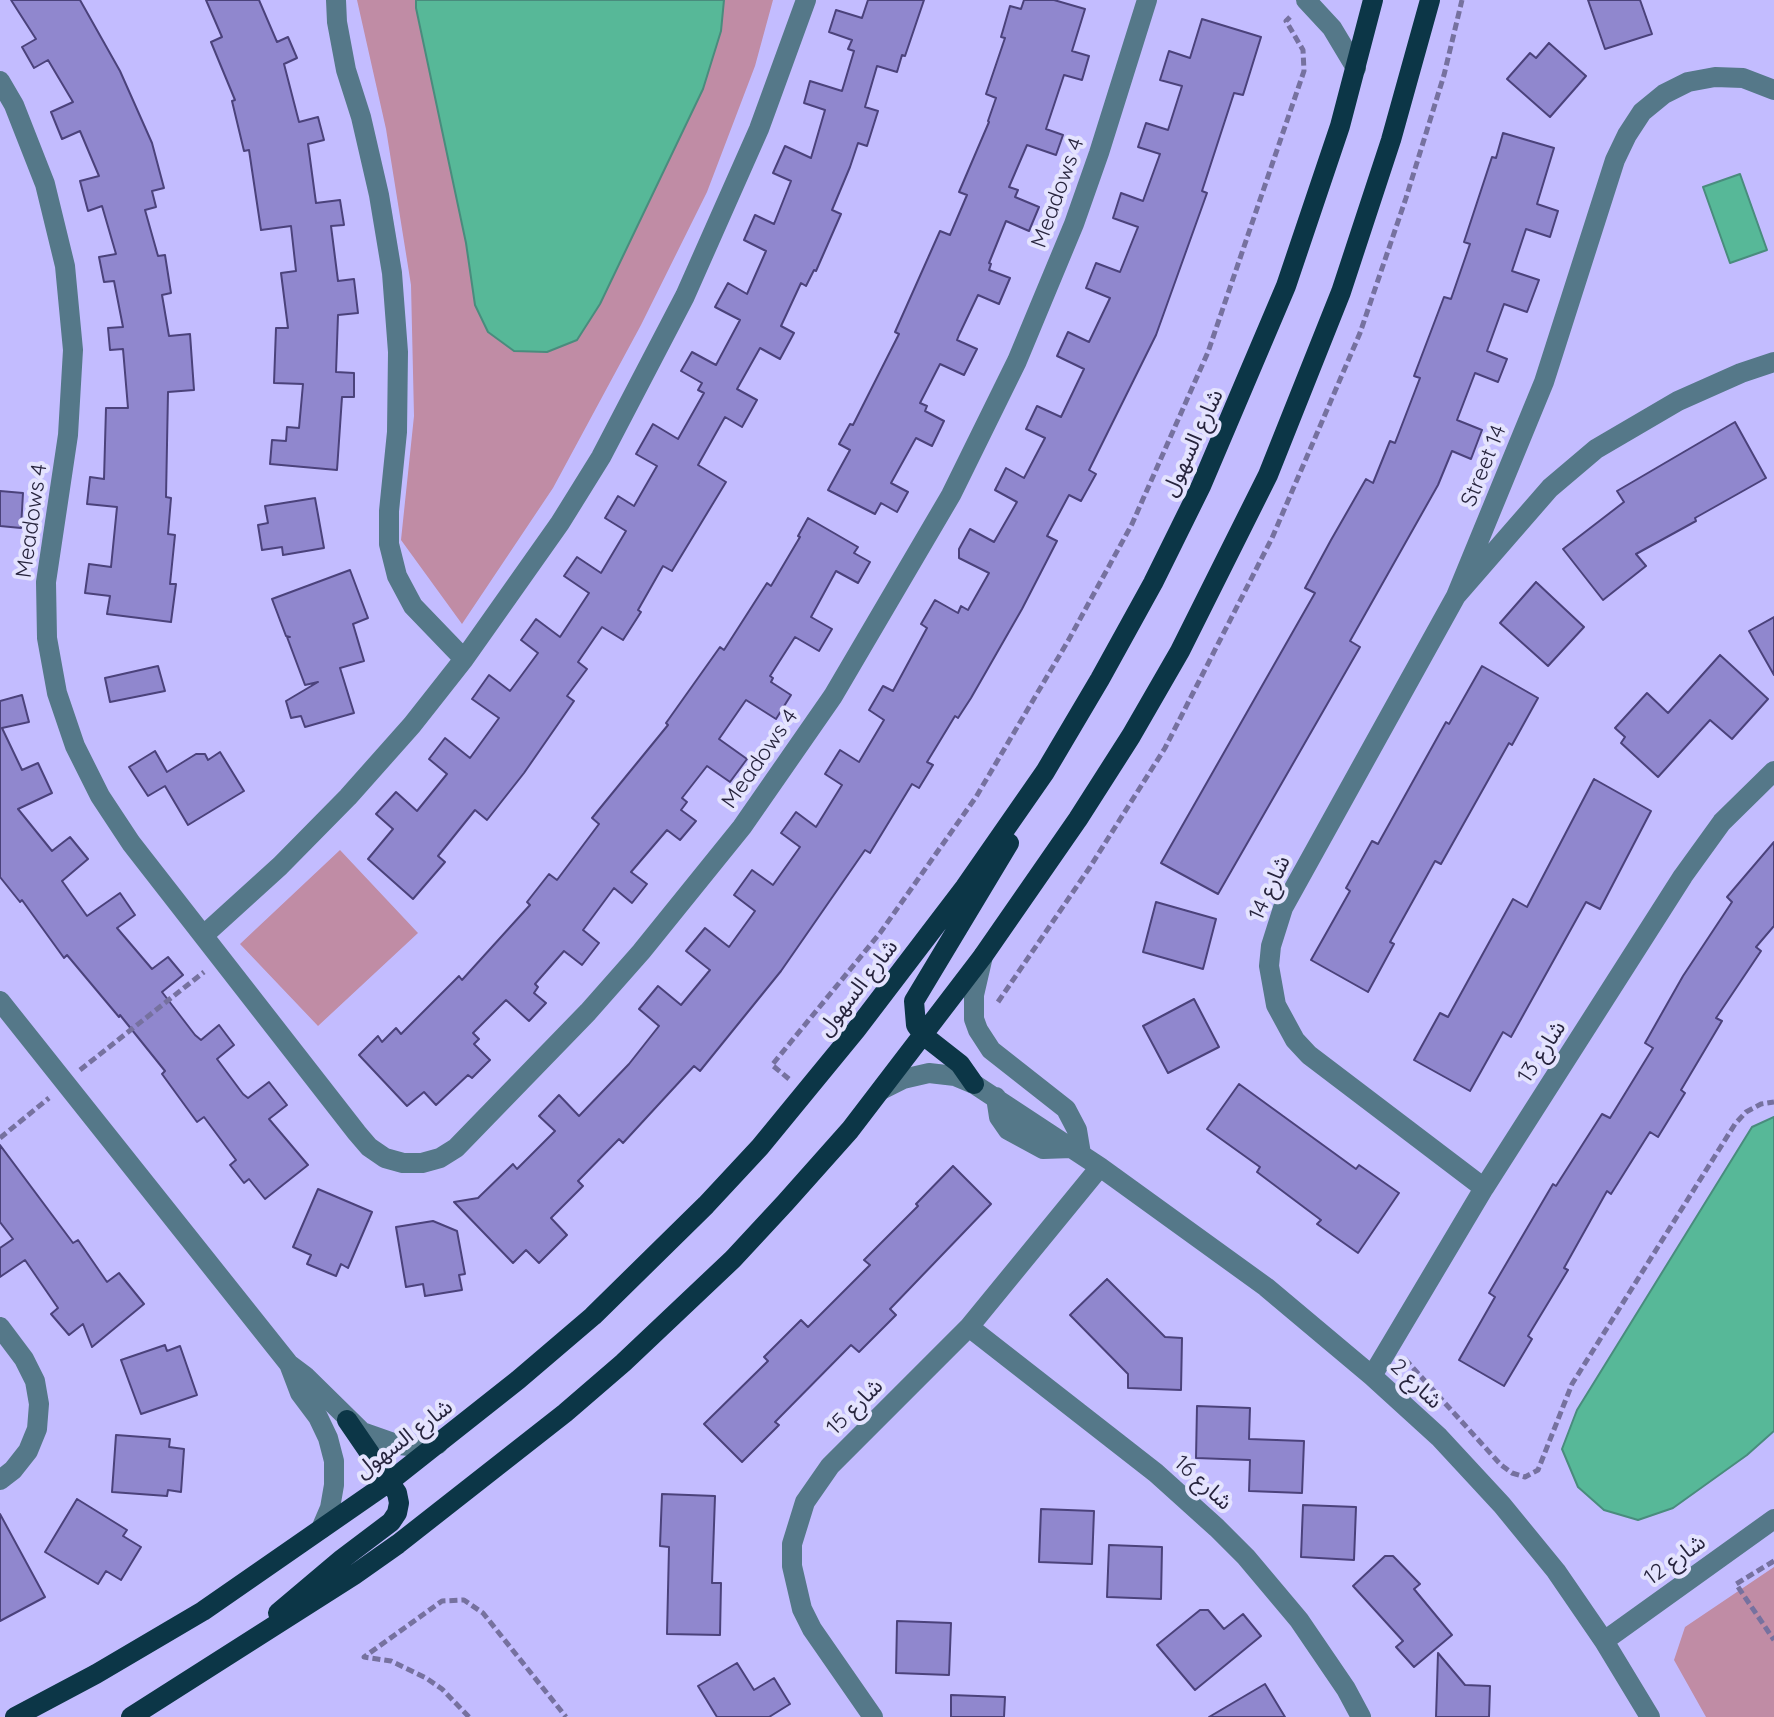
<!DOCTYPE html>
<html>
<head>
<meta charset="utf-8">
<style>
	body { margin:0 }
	canvas { display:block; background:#c3bcff }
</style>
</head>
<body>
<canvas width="1774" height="1717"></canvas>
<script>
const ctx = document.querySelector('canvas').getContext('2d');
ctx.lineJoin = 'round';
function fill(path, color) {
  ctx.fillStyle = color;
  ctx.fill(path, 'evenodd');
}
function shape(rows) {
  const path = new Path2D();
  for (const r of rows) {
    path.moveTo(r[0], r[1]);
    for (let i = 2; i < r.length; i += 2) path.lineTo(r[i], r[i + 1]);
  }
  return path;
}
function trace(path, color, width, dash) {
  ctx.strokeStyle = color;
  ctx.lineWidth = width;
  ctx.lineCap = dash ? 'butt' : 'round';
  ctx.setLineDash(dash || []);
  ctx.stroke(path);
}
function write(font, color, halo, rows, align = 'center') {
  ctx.font = font + ' Quicksand,"Noto Sans Arabic",sans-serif';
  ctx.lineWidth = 8;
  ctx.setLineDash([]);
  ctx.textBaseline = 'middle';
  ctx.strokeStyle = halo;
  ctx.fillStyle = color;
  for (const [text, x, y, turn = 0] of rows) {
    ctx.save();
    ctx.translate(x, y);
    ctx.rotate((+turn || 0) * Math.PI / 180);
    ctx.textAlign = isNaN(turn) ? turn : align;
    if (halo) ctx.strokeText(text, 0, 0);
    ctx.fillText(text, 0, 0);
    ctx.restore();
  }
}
fill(shape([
	[357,0,773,0,755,66,707,192,641,325,553,488,462,624,401,540,414,416,411,285,386,129],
	[340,850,418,933,318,1026,240,944],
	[1774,1567,1774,1717,1706,1717,1674,1660,1685,1627]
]), '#c08ca5');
const water = shape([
	[416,0,724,0,721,31,703,89,600,304,577,340,547,352,514,351,488,332,475,305,466,243,416,8,416,0],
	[1740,174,1767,250,1730,263,1703,187,1740,174],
	[1774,1117,1774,1431,1747,1455,1673,1508,1638,1520,1604,1510,1578,1487,1562,1449,1577,1410,1752,1127,1774,1117]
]);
fill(water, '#57b898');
trace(water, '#498c7d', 2);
const building = shape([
	[11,0,80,0,120,71,152,143,164,188,152,191,156,207,145,210,158,256,165,255,171,293,162,295,169,336,190,334,194,390,168,392,166,497,171,498,168,534,175,535,170,584,176,584,171,622,107,614,110,596,85,593,89,564,111,567,117,507,87,504,90,477,104,479,106,408,128,408,123,349,110,350,108,328,123,327,114,281,104,282,99,257,116,254,102,206,88,211,80,181,99,176,80,131,62,139,51,112,73,102,48,60,34,68,22,47,36,39,11,0],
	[206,0,259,0,277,42,288,37,297,58,284,64,299,122,318,117,324,140,308,144,316,203,340,200,344,225,331,226,338,281,354,279,358,313,338,315,336,372,354,373,354,397,342,397,337,470,270,464,272,440,286,441,287,427,299,428,303,384,274,383,276,328,288,328,281,273,296,271,291,226,261,230,249,150,244,151,232,101,235,100,211,42,222,37,206,0],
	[868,0,924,0,905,56,902,55,897,72,877,66,865,107,878,111,867,146,858,143,850,167,832,210,841,214,816,271,814,270,806,286,801,283,781,326,794,333,780,359,760,348,737,389,757,400,742,427,725,417,698,465,726,482,672,571,663,566,638,610,641,612,623,640,602,627,578,662,587,669,567,696,574,701,524,773,487,820,475,810,438,856,445,862,413,899,368,859,393,829,376,814,396,792,417,811,447,774,429,759,445,738,470,758,499,718,472,699,489,675,510,691,538,653,521,640,536,619,560,637,589,593,564,576,577,557,601,573,626,531,605,518,618,496,634,506,657,466,636,454,653,424,678,439,704,393,698,390,702,383,681,371,692,352,716,365,740,320,715,307,728,283,747,294,766,251,744,240,755,215,774,224,791,181,773,173,785,146,811,158,825,110,804,103,810,81,842,91,854,51,848,49,852,40,829,32,836,10,862,18,868,0],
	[1024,0,1054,0,1085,9,1072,51,1089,56,1082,80,1064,75,1046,129,1063,135,1056,155,1027,145,1009,187,1018,190,1015,197,1039,207,1029,231,1006,221,989,263,991,264,989,270,1010,278,999,304,978,295,959,335,957,340,977,349,964,375,940,364,920,403,927,406,925,411,944,421,932,446,916,438,891,483,908,492,897,512,881,503,875,514,828,490,850,450,839,444,850,424,853,425,899,334,895,332,940,231,950,235,967,195,959,192,989,122,988,121,996,98,986,94,1005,38,1001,37,1010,6,1021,9,1024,0],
	[1588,0,1640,0,1652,34,1605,49,1588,0],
	[1202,19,1261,37,1243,95,1234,93,1202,191,1207,193,1156,335,1089,470,1096,474,1081,501,1069,495,1047,536,1057,541,1022,609,971,698,958,718,955,716,927,762,933,765,919,788,912,784,870,853,865,850,781,971,700,1071,694,1066,623,1143,619,1139,578,1181,583,1186,551,1218,567,1235,539,1263,526,1250,513,1263,454,1202,478,1198,513,1164,517,1169,555,1131,539,1116,559,1095,579,1116,629,1064,659,1026,639,1009,658,986,681,1005,710,970,686,951,705,928,729,947,755,911,734,895,752,870,773,885,800,847,781,833,796,812,816,827,842,785,825,774,840,750,859,762,884,720,869,710,883,686,893,691,927,628,921,624,935,600,958,613,961,606,968,610,989,573,959,558,959,549,970,529,994,542,1017,502,995,490,1006,468,1024,478,1045,438,1026,429,1037,406,1061,417,1084,369,1057,356,1068,332,1089,342,1110,298,1086,288,1096,263,1120,272,1138,227,1113,218,1121,193,1143,201,1160,154,1138,147,1146,123,1168,130,1182,86,1160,80,1169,51,1190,58,1202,19],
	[1549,43,1586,76,1550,117,1507,79,1530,53,1536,58,1549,43],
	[1503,133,1554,148,1537,204,1558,211,1550,237,1526,229,1512,271,1539,280,1527,312,1504,304,1487,351,1507,359,1498,382,1475,373,1457,420,1482,430,1471,459,1452,451,1438,485,1350,641,1360,647,1218,894,1161,863,1315,593,1305,588,1331,540,1366,479,1373,483,1390,441,1395,443,1420,378,1414,376,1444,297,1451,299,1470,244,1464,242,1492,157,1496,158,1503,133],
	[1735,422,1766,478,1695,518,1696,521,1636,554,1646,566,1603,600,1563,549,1624,502,1617,491,1735,422],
	[0,491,23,493,21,528,0,526,0,491],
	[315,498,324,548,283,555,282,547,262,550,258,525,268,523,265,506,315,498],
	[808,518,858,547,854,553,870,562,858,583,836,571,811,617,832,629,819,651,795,637,770,676,773,678,771,682,791,695,776,719,746,700,719,739,747,759,730,782,707,766,682,798,687,802,681,810,696,821,680,840,667,830,631,872,647,884,632,903,614,888,583,930,599,943,582,965,564,951,535,984,538,987,534,993,546,1003,529,1021,506,1000,473,1033,479,1039,474,1044,490,1060,472,1078,468,1075,436,1105,424,1092,407,1106,359,1055,378,1036,382,1042,396,1028,401,1034,459,976,462,980,530,905,527,902,549,874,557,880,599,824,592,818,668,725,666,723,720,647,724,650,767,583,771,586,800,537,798,536,808,518],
	[350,570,368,618,353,624,364,661,340,668,354,713,305,727,301,716,291,718,286,701,318,682,305,685,287,637,290,637,286,636,272,599,350,570],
	[1536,582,1584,627,1548,666,1500,623,1536,582],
	[1774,617,1774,675,1749,631,1774,617],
	[1720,655,1768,699,1732,739,1710,720,1658,777,1621,743,1625,737,1615,728,1647,693,1668,713,1720,655],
	[158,666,165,691,110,702,105,678,158,666],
	[1482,666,1538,698,1512,745,1509,743,1441,864,1435,861,1390,942,1394,944,1368,992,1311,960,1350,891,1346,888,1372,841,1378,844,1446,722,1449,724,1482,666],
	[22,695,29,722,2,728,22,770,38,763,52,793,18,809,52,851,70,837,88,859,62,881,87,916,120,893,135,915,117,928,152,969,168,957,183,975,162,992,195,1035,201,1040,219,1025,234,1045,217,1059,243,1094,248,1098,269,1082,287,1105,269,1119,308,1165,265,1199,249,1179,244,1183,230,1165,236,1160,204,1117,197,1122,162,1074,165,1071,120,1015,119,1017,67,955,64,958,22,900,20,902,0,877,0,701,22,695],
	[155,751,167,772,196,754,205,754,208,760,220,752,244,791,188,825,165,786,148,796,129,767,155,751],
	[1594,779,1651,811,1600,909,1586,902,1511,1037,1503,1032,1470,1091,1414,1060,1440,1013,1448,1017,1513,899,1527,907,1594,779],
	[1774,842,1774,926,1756,947,1761,951,1716,1018,1722,1021,1681,1090,1685,1093,1658,1137,1650,1132,1611,1194,1607,1191,1564,1268,1568,1270,1528,1336,1532,1339,1504,1386,1459,1360,1495,1297,1489,1293,1553,1184,1556,1186,1602,1114,1610,1118,1653,1048,1645,1043,1683,976,1732,902,1727,897,1774,842],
	[1156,902,1216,919,1203,969,1143,952,1156,902],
	[1194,999,1219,1047,1168,1073,1143,1026,1194,999],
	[1239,1084,1356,1169,1359,1165,1399,1193,1358,1253,1317,1224,1321,1220,1257,1172,1260,1167,1207,1129,1239,1084],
	[0,1145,73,1243,78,1240,107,1282,119,1273,144,1304,92,1347,83,1324,69,1335,51,1314,58,1308,25,1260,0,1277,0,1248,13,1239,0,1222,0,1145],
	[953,1166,991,1204,890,1309,896,1315,859,1352,851,1345,775,1422,779,1425,742,1462,704,1424,768,1361,764,1357,801,1320,808,1327,870,1265,864,1260,918,1206,916,1204,953,1166],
	[318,1189,372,1212,348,1268,341,1264,336,1276,307,1264,311,1255,293,1247,318,1189],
	[433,1221,457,1231,465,1274,459,1275,462,1290,425,1296,423,1284,406,1287,396,1227,433,1221],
	[1107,1279,1165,1337,1182,1338,1181,1390,1128,1388,1128,1374,1070,1315,1107,1279],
	[165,1345,167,1351,180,1346,197,1395,141,1414,121,1360,165,1345],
	[1197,1406,1250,1408,1249,1439,1304,1441,1302,1493,1249,1491,1250,1460,1196,1458,1197,1406],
	[116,1435,170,1439,169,1447,184,1449,181,1492,168,1490,167,1496,112,1492,116,1435],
	[662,1494,715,1496,712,1583,721,1583,720,1635,667,1634,669,1547,660,1546,662,1494],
	[77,1499,127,1530,123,1536,141,1547,121,1580,106,1571,98,1584,45,1552,77,1499],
	[1303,1505,1356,1507,1354,1560,1301,1557,1303,1505],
	[1041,1509,1094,1511,1092,1564,1039,1562,1041,1509],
	[0,1514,45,1597,0,1621,0,1514],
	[1109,1545,1162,1547,1161,1599,1107,1597,1109,1545],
	[1385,1556,1393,1556,1420,1584,1414,1589,1452,1635,1414,1667,1396,1647,1403,1641,1353,1586,1385,1556],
	[1200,1610,1208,1610,1224,1629,1243,1614,1261,1636,1195,1690,1157,1645,1200,1610],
	[897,1621,951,1623,949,1675,896,1673,897,1621],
	[1438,1653,1465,1685,1490,1686,1489,1717,1436,1717,1438,1653],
	[737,1663,754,1690,774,1678,790,1704,769,1717,717,1717,698,1686,737,1663],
	[1265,1684,1285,1717,1209,1717,1265,1684],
	[951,1695,1005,1697,1004,1717,951,1717,951,1695]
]);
fill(building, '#9087ce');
trace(building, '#4b427b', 2);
trace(shape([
	[998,1002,1090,867,1165,748,1272,538,1360,333,1406,198,1444,75,1462,0],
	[80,1070,204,972],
	[789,1079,772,1065,880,933,976,797,1068,641,1132,524,1208,352,1304,71,1303,50,1286,21,1290,17],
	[0,1138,49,1098],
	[1405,1359,1501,1465,1512,1473,1525,1477,1538,1470,1572,1384,1735,1124,1746,1112,1761,1104,1774,1102],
	[1774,1561,1736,1584,1774,1640],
	[469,1717,442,1689,426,1678,391,1661,364,1657,442,1601,464,1600,483,1613,566,1717]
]), '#76719f', 5, [8, 4]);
trace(shape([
	[336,0,337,22,346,70,361,117,379,195,392,273,398,352,397,432,389,511,389,544,397,576,413,606,464,659],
	[1306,0,1332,28,1356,68],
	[0,81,14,105,45,184,65,266,73,350,68,435,46,582,47,638,57,693,75,746,100,796,131,843,357,1133,369,1147,385,1158,403,1163,422,1163,440,1158,456,1148,588,1012,641,952,742,827,833,696,951,495,1017,361,1074,224,1099,153,1147,0],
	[1774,90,1743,78,1715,77,1688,82,1664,94,1642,112,1627,135,1615,160,1544,382,1456,596,1550,488,1596,449,1678,401,1741,373,1774,362],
	[1456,596,1283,908,1271,946,1269,966,1276,1005,1295,1040,1309,1055,1484,1188],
	[204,935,280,866,348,797,412,725,464,659,560,523,601,457,685,296,759,129,806,0],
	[983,956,974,995,974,1019,978,1030,991,1050,1066,1109,1077,1130,1081,1154],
	[0,1001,289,1364,305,1376,362,1432,399,1445,419,1447,438,1444],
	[881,1090,903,1079,929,1073,955,1076,974,1084,1100,1167,1266,1287,1372,1376,1439,1437,1502,1505,1556,1571,1604,1641,1650,1717],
	[996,1097,999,1117,1008,1130,1043,1149,1072,1148],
	[0,1327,24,1359,35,1381,39,1404,37,1429,28,1451,13,1470,0,1480],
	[969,1327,1156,1473,1217,1528,1246,1557,1299,1620,1346,1689,1361,1717],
	[289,1364,300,1393,318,1417,328,1438,334,1461,334,1485,330,1508,321,1529],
	[1372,1376,1484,1188,1683,876,1722,822,1774,771],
	[1604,1641,1774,1519],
	[873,1717,812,1629,802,1609,792,1566,792,1544,805,1502,830,1466,969,1327,1100,1167]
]), '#557889', 20);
trace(shape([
	[974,1084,960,1064,923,1035,916,1025,914,1001,1009,843],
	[278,1613,342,1559,391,1522,397,1513,399,1503,397,1493,347,1420],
	[15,1717,96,1674,203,1611,389,1482,518,1380,593,1316,706,1205,760,1147,856,1030,965,887,1045,772,1100,679,1153,583,1201,486,1286,286,1340,126,1373,0],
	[131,1717,354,1575,398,1544,565,1413,623,1363,733,1259,785,1203,850,1130,983,956,1078,819,1131,736,1180,651,1268,475,1341,292,1391,140,1430,0]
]), '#0c3647', 20);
write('22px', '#27243d', '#e4e3fe', [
	["Meadows 4",1058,193,-70],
	["شارع السهول",1193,443,-65],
	["Street 14",1484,466,-68],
	["Meadows 4",32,521,-82],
	["Meadows 4",760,759,-55],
	["شارع 14",1270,888,-65],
	["شارع السهول",858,988,-52],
	["شارع 13",1542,1052,-57],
	["شارع 2",1416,1384,43],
	["شارع 15",855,1407,-45],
	["شارع السهول",404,1439,-37],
	["شارع 16",1203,1483,42],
	["شارع 12",1675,1560,-36]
]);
</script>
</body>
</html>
